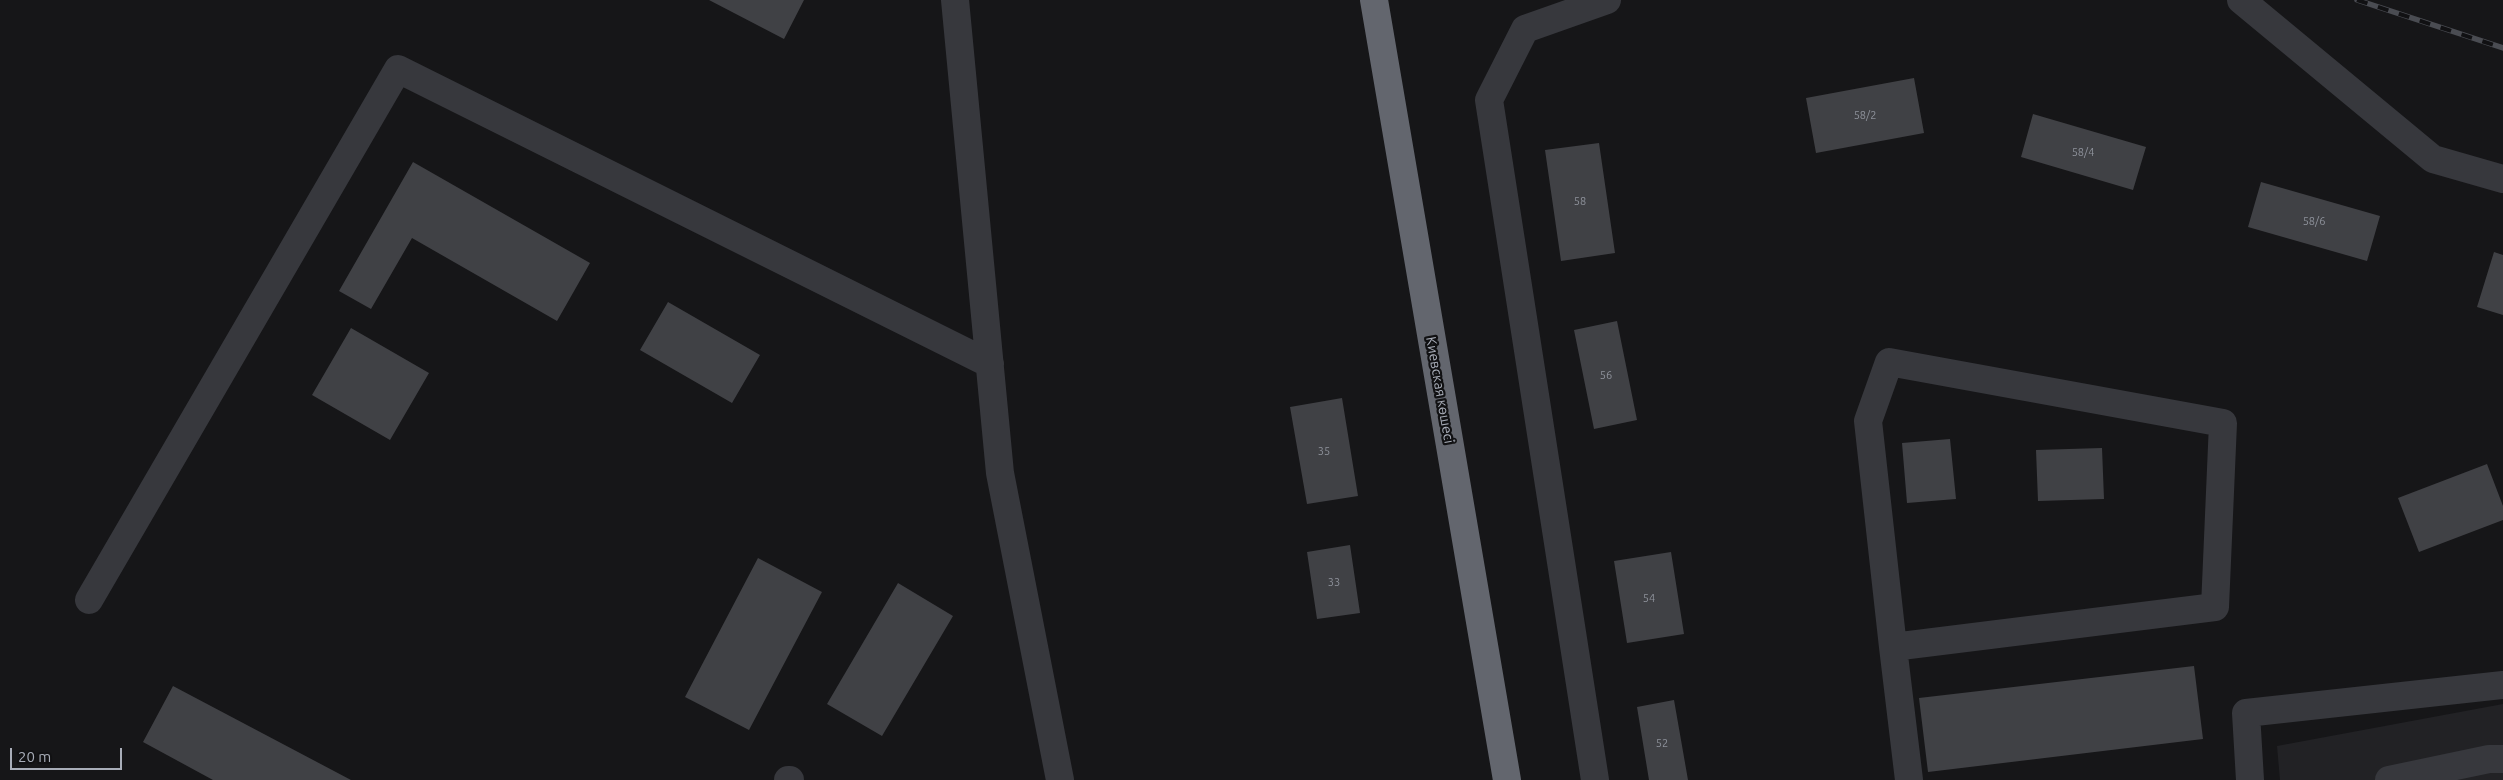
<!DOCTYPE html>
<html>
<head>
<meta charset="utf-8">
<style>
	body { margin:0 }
	#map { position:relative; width:2503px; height:780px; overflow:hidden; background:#161618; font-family:Ubuntu,sans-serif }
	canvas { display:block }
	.scale { position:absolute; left:10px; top:748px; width:112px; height:22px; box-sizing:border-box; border:2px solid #a8adb8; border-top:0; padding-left:6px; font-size:15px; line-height:18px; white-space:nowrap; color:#a8adb8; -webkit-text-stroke:4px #111113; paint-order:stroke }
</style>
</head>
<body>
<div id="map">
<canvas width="2503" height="780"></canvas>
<div class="scale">20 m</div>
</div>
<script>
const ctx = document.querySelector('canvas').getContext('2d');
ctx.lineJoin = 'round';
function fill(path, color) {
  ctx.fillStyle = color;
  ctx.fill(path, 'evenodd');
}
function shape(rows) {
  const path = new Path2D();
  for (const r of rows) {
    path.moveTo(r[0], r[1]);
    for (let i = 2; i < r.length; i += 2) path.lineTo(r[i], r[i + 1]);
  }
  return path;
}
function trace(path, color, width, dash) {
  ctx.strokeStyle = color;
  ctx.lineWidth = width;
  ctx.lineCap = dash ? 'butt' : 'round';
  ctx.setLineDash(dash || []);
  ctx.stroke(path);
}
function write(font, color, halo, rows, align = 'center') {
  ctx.font = font + ' Ubuntu,sans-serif';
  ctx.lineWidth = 4.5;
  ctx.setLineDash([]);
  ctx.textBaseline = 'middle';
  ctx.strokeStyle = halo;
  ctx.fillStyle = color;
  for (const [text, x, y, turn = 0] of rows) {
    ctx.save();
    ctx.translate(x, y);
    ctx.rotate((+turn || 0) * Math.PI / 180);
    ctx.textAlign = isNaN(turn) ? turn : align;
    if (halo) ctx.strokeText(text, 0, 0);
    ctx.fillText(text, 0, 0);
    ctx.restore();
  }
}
fill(shape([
	[2503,704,2503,780,2280,780,2277,746]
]), '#222225');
fill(shape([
	[709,0,804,0,784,39],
	[1914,78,1924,133,1816,153,1806,98],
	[2033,114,2146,147,2133,190,2021,157],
	[1599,143,1615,253,1561,261,1545,150],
	[413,162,590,263,557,321,412,238,371,309,339,291],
	[2261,182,2380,216,2367,261,2248,227],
	[2494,252,2503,255,2503,315,2477,307],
	[668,302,760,355,732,403,640,350],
	[1617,321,1637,420,1594,429,1574,330],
	[351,328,429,373,390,440,312,395],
	[1342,398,1358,496,1307,504,1290,407],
	[1950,439,1956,499,1907,503,1902,443],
	[2102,448,2104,499,2038,501,2036,450],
	[2487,464,2503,506,2503,520,2419,552,2398,498],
	[1350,545,1360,613,1317,619,1307,552],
	[1671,552,1684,634,1627,643,1614,561],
	[758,558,822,592,749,730,685,697],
	[898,583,953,616,882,736,827,704],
	[2194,666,2203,739,1928,772,1919,698],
	[173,686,351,780,213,780,143,742],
	[1674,700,1688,780,1649,780,1637,707]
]), '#404145');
trace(shape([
	[955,0,1000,473,1060,780],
	[2241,0,2433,159,2503,179],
	[89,600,398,69,990,364],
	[1893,647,2215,607,2223,423,1889,362,1868,421,1893,647,1909,780],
	[788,780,790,780],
	[1595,780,1489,100,1525,29,1607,0],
	[2250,780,2246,713,2503,685],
	[2389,780,2489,759,2503,759]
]), '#37383d', 28);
trace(shape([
	[1374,0,1507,780]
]), '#63666e', 28);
const rail = shape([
	[2357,0,2503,48]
]);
trace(rail, '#4a4c52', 5.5);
trace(rail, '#111113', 4, [11]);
write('11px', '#8e929b', null, [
	["58/2",1865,115],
	["58/4",2083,152],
	["58",1580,201],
	["58/6",2314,221],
	["56",1606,375],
	["35",1324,451],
	["33",1334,582],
	["54",1649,598],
	["52",1662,743]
]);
write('14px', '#a8adb8', '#111113', [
	["Киевская көшесі",1440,390,80]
]);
</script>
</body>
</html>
